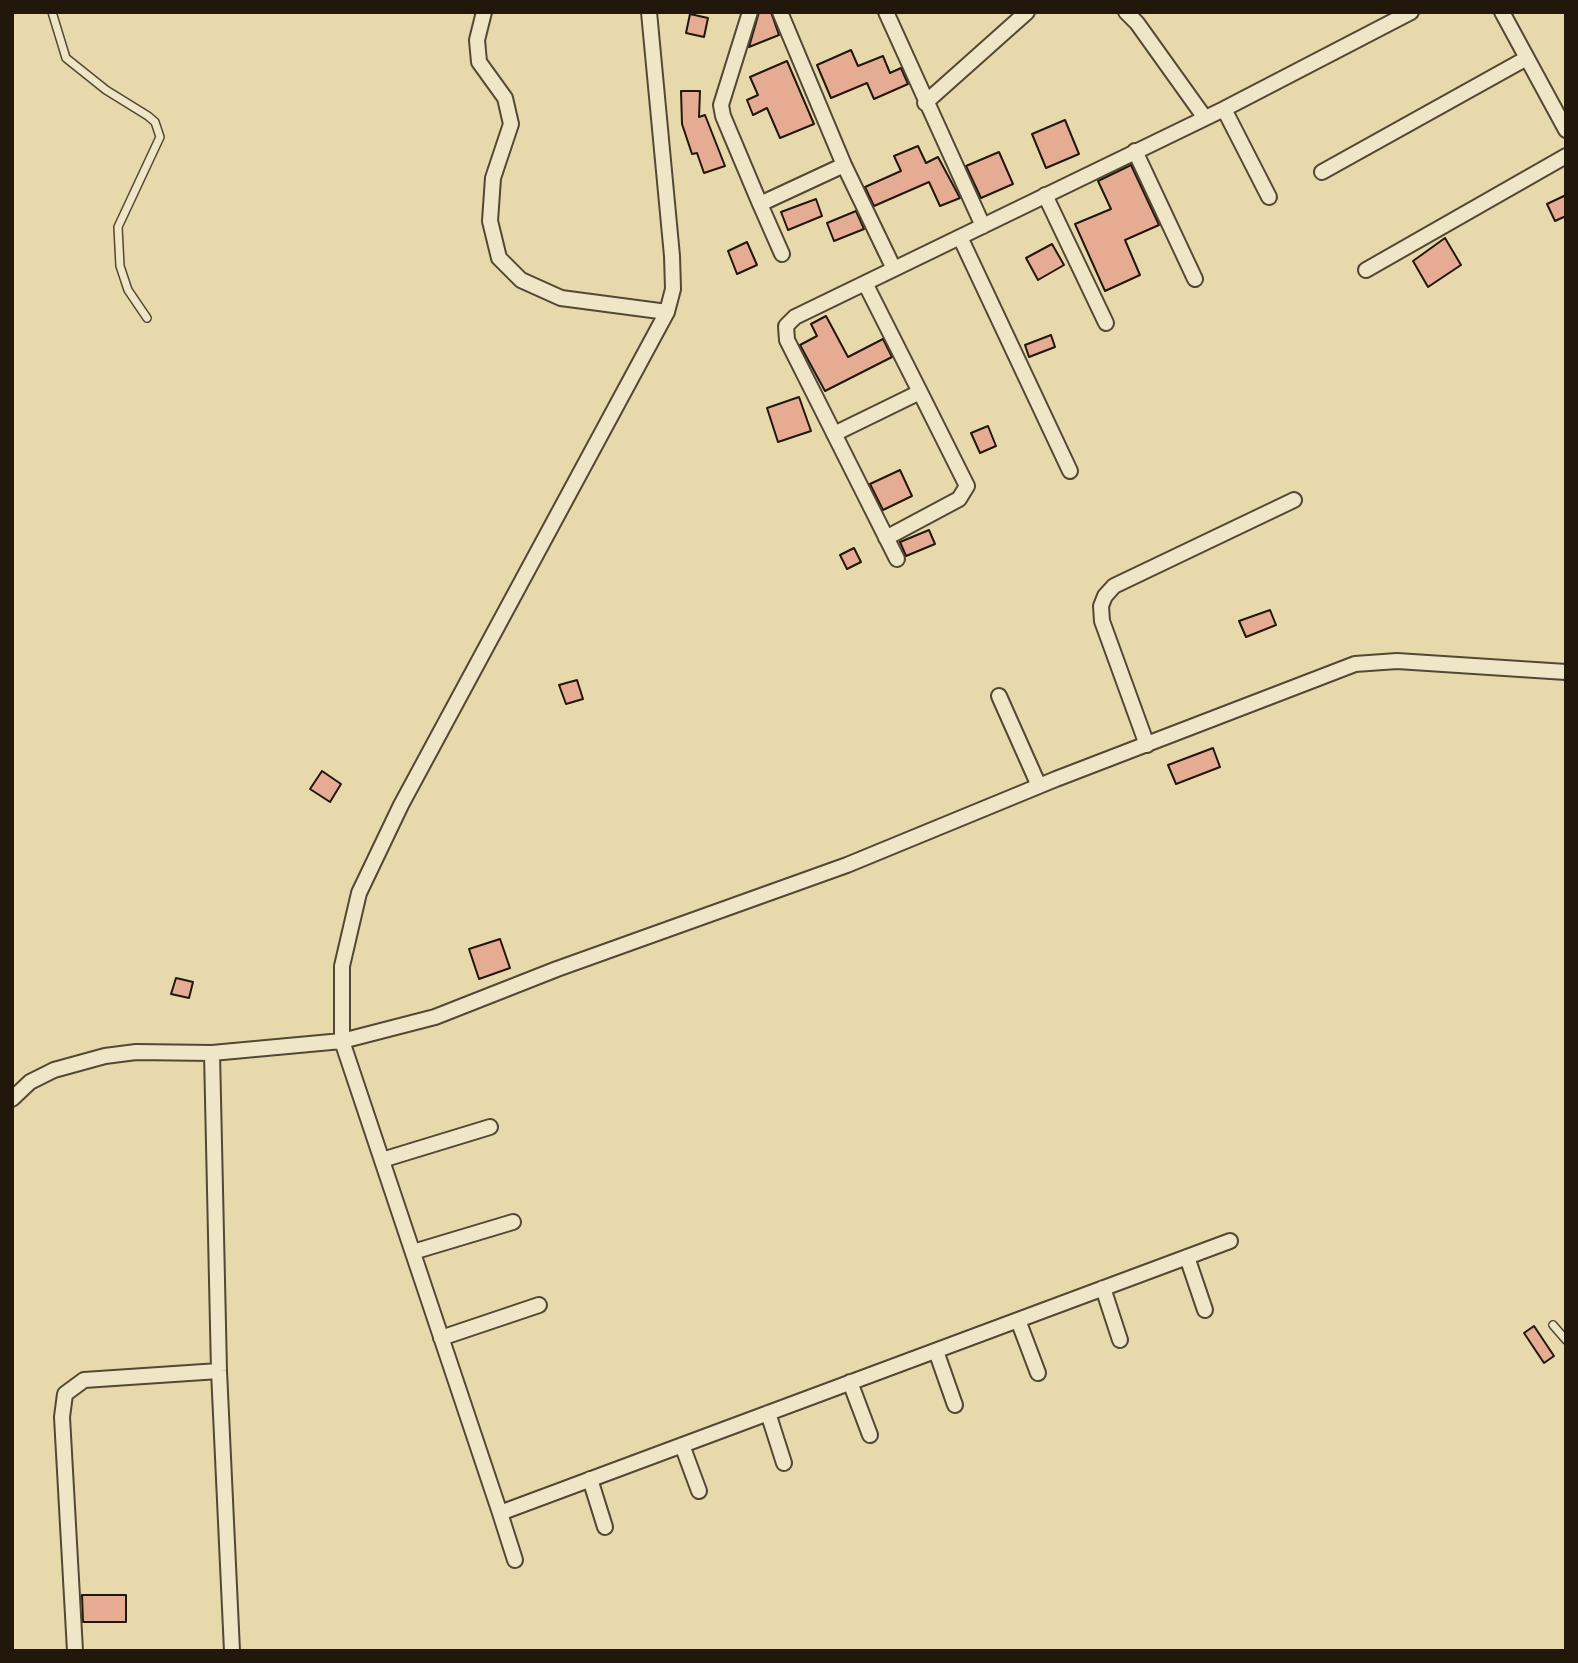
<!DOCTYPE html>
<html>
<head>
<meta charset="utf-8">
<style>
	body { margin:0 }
	#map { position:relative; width:1578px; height:1663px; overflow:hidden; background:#e7d9ab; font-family:"Gentium Book Plus",serif }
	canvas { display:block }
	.frame { position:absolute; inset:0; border:14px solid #21180b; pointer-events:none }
</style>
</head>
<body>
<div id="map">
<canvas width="1578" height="1663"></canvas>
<div class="frame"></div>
</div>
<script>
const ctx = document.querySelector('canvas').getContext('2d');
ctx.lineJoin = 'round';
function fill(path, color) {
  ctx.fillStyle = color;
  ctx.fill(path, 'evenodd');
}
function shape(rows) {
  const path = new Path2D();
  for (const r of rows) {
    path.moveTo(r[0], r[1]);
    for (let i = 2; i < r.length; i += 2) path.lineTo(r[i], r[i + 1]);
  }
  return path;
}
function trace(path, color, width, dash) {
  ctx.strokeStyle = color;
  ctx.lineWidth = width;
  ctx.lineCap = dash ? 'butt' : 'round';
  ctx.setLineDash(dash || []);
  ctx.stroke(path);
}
const building = shape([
	[759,12,771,12,779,35,749,47,759,12],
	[690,14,708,18,704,37,686,33,690,14],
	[851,50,858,66,883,56,890,73,901,68,908,84,874,99,867,83,831,98,817,65,851,50],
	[787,61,814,124,780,138,767,108,753,115,747,100,758,95,750,77,787,61],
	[681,91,700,91,699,117,705,115,725,166,704,173,697,153,692,154,682,124,681,91],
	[1065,120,1079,154,1046,168,1032,134,1065,120],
	[918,146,926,163,938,157,960,198,940,206,929,182,874,206,865,187,901,171,894,156,918,146],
	[999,152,1013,184,981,198,966,166,999,152],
	[1131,165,1159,225,1125,240,1140,275,1105,291,1075,224,1111,209,1098,181,1131,165],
	[1566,195,1566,216,1555,221,1547,204,1566,195],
	[816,199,822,216,788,230,781,212,816,199],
	[856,211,864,229,834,241,827,223,856,211],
	[1445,238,1461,265,1428,287,1413,261,1445,238],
	[747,242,757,265,737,274,728,251,747,242],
	[1052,244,1064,265,1038,280,1026,258,1052,244],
	[826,316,848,357,883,339,892,357,825,391,800,345,817,336,811,324,826,316],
	[1051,335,1055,347,1029,357,1025,345,1051,335],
	[799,397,811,431,778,442,767,408,799,397],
	[988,426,996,446,980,453,971,433,988,426],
	[900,470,912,496,883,510,870,484,900,470],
	[929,530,935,544,906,556,900,542,929,530],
	[854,548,861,562,847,569,840,555,854,548],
	[1270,610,1276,625,1246,637,1239,621,1270,610],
	[577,680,583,699,566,704,559,685,577,680],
	[1213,748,1220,767,1176,784,1168,765,1213,748],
	[322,771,341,784,330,802,310,789,322,771],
	[500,939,510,968,479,979,469,949,500,939],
	[176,978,193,982,189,998,171,994,176,978],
	[1534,1326,1554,1356,1544,1363,1524,1333,1534,1326],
	[82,1595,126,1595,126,1622,83,1622,82,1595]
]);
fill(building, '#e6ab93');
trace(building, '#21180b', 2);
const lane = shape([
	[52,12,66,58,106,90,148,116,155,122,160,137,118,227,120,266,128,290,147,318],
	[1553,1325,1566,1340]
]);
const street = shape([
	[484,12,477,40,479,62,505,98,511,124,493,178,490,221,499,258,521,280,561,298,667,312],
	[649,12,672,256,673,289,667,312,401,805,359,893,342,966,342,1041,500,1513,1230,1241],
	[750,12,721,105,723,116,760,204,844,165],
	[780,12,844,165,894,269],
	[886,12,983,226],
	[1126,12,1137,23,1205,118],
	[1502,12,1566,130],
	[925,103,1027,12],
	[1224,109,1269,197],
	[1135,151,1195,279],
	[1322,172,1527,58],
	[1045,195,1106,323],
	[760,204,782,254],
	[960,237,1070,471],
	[1366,270,1566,156],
	[834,434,920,392,865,283],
	[886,538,959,499,967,486,920,392],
	[897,559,787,340,786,326,795,317,1224,109,1411,12],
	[999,696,1039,786],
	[1147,745,1102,621,1101,606,1105,596,1114,586,1294,500],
	[212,1053,219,1371,232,1651],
	[12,1099,30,1082,54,1070,105,1056,136,1052,212,1053,342,1041,435,1017,557,969,847,865,1056,779,1355,664,1397,661,1566,672],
	[382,1160,490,1127],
	[413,1252,513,1222],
	[1187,1257,1205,1310],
	[1103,1288,1120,1340],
	[1018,1320,1038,1373],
	[441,1338,539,1305],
	[936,1351,955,1405],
	[850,1382,870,1435],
	[768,1413,784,1463],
	[682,1445,699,1491],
	[590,1479,605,1527],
	[500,1513,515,1560],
	[75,1651,62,1417,65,1394,84,1380,219,1371]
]);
trace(lane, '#524833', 10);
trace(street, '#524833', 18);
trace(lane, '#efe6c8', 7);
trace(street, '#efe6c8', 14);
</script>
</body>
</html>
